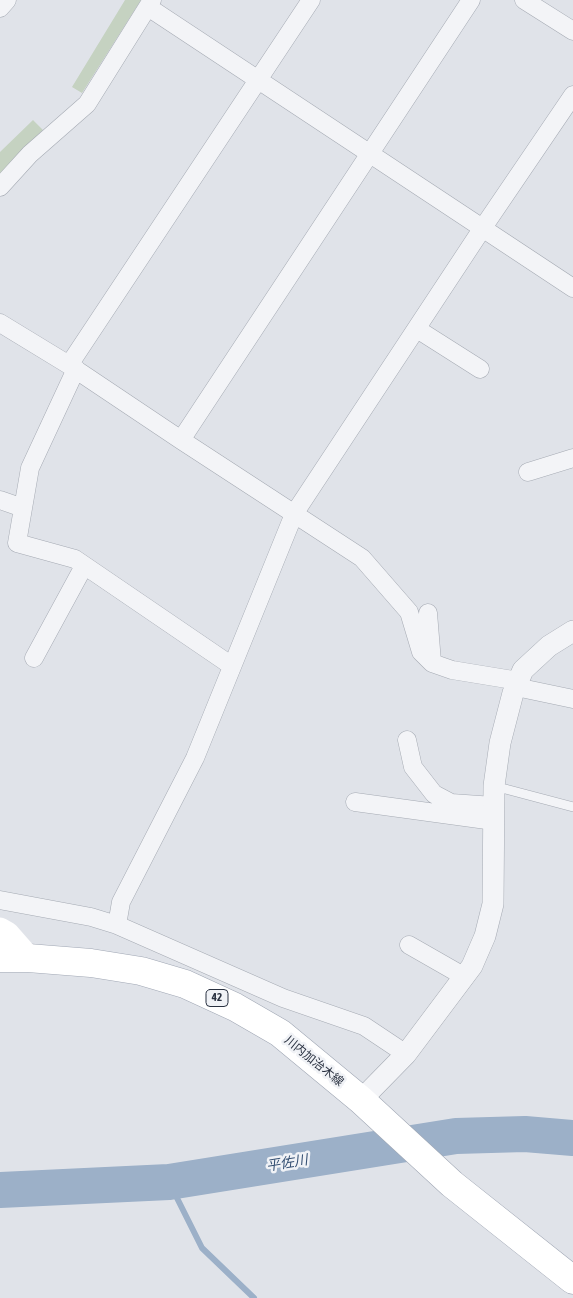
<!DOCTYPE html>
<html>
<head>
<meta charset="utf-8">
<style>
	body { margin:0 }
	canvas { display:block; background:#e0e3e9 }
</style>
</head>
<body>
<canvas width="573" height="1298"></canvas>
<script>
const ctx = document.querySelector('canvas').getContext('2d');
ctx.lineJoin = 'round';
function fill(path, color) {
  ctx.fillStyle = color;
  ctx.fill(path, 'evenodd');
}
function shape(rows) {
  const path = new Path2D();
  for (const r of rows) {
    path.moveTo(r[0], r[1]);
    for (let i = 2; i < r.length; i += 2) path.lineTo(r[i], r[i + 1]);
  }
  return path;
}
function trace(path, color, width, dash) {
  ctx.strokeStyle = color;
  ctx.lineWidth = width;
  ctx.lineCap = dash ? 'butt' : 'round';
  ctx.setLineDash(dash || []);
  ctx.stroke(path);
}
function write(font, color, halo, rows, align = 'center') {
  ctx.font = font + ' "Asap Condensed","Noto Sans JP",sans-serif';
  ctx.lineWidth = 5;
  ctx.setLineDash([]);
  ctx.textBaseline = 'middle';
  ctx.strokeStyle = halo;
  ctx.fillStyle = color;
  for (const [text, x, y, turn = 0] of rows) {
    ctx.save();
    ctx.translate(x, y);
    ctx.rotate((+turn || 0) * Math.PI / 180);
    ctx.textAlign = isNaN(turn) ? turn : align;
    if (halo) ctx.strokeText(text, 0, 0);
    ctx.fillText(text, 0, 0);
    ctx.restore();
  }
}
fill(shape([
	[125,0,141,0,82,93,72,87],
	[33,120,43,130,0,174,0,152]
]), '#c5d2c1');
trace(shape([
	[169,1182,202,1248,254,1298]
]), '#9cb0c8', 6);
trace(shape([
	[0,1190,169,1182,456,1136,525,1134,573,1138]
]), '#9cb0c8', 36);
const service = shape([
	[494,786,573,807]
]);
const minor = shape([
	[524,0,573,31],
	[148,7,573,288],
	[0,8,7,0],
	[0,187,30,154,87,104,152,0],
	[0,323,69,365,181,440,362,558,409,612,421,652,432,663,452,670,519,681],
	[417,329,480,369],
	[69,365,311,0],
	[76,369,30,468,17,543,75,559,232,666],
	[181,440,471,0],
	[528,472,573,458],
	[0,500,23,508],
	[428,613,432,662],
	[34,658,84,566],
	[516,687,573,699],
	[407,740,413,767,434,794,451,803,494,806],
	[355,802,494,821],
	[0,900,91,917,117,925,283,998,364,1026,406,1054],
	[117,925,121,902,195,758,294,514,482,229,573,95],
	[409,945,465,977]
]);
const tertiary = shape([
	[361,1100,406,1054,472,966,485,936,493,904,494,786,500,743,513,693,523,670,549,646,573,631]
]);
const primary = shape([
	[0,958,28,958,91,963,141,971,185,984,235,1007,280,1033,361,1100,452,1184,573,1280]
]);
trace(service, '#a5aab3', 10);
trace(minor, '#a5aab3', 19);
trace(tertiary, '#a5aab3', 22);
trace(primary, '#a0a7b4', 29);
trace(service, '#f3f4f7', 9);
trace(minor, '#f3f4f7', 18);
trace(tertiary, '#f3f4f7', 21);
trace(shape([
	[0,930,7,934,28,958]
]), '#fff', 25);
trace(primary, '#fff', 28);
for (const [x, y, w] of [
	[217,998,22]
]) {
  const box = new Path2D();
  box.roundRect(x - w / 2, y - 8.5, w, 17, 4);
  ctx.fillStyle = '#f0f2f6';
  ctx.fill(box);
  trace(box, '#293140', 1);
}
write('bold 11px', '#293140', null, [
	["42",217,998]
]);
write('12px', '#293140', '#f0f2f6', [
	["川内加治木線",314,1061,39]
]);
write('italic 14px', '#344f72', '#f0f2f6', [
	["平佐川",287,1163,-9]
]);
</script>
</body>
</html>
